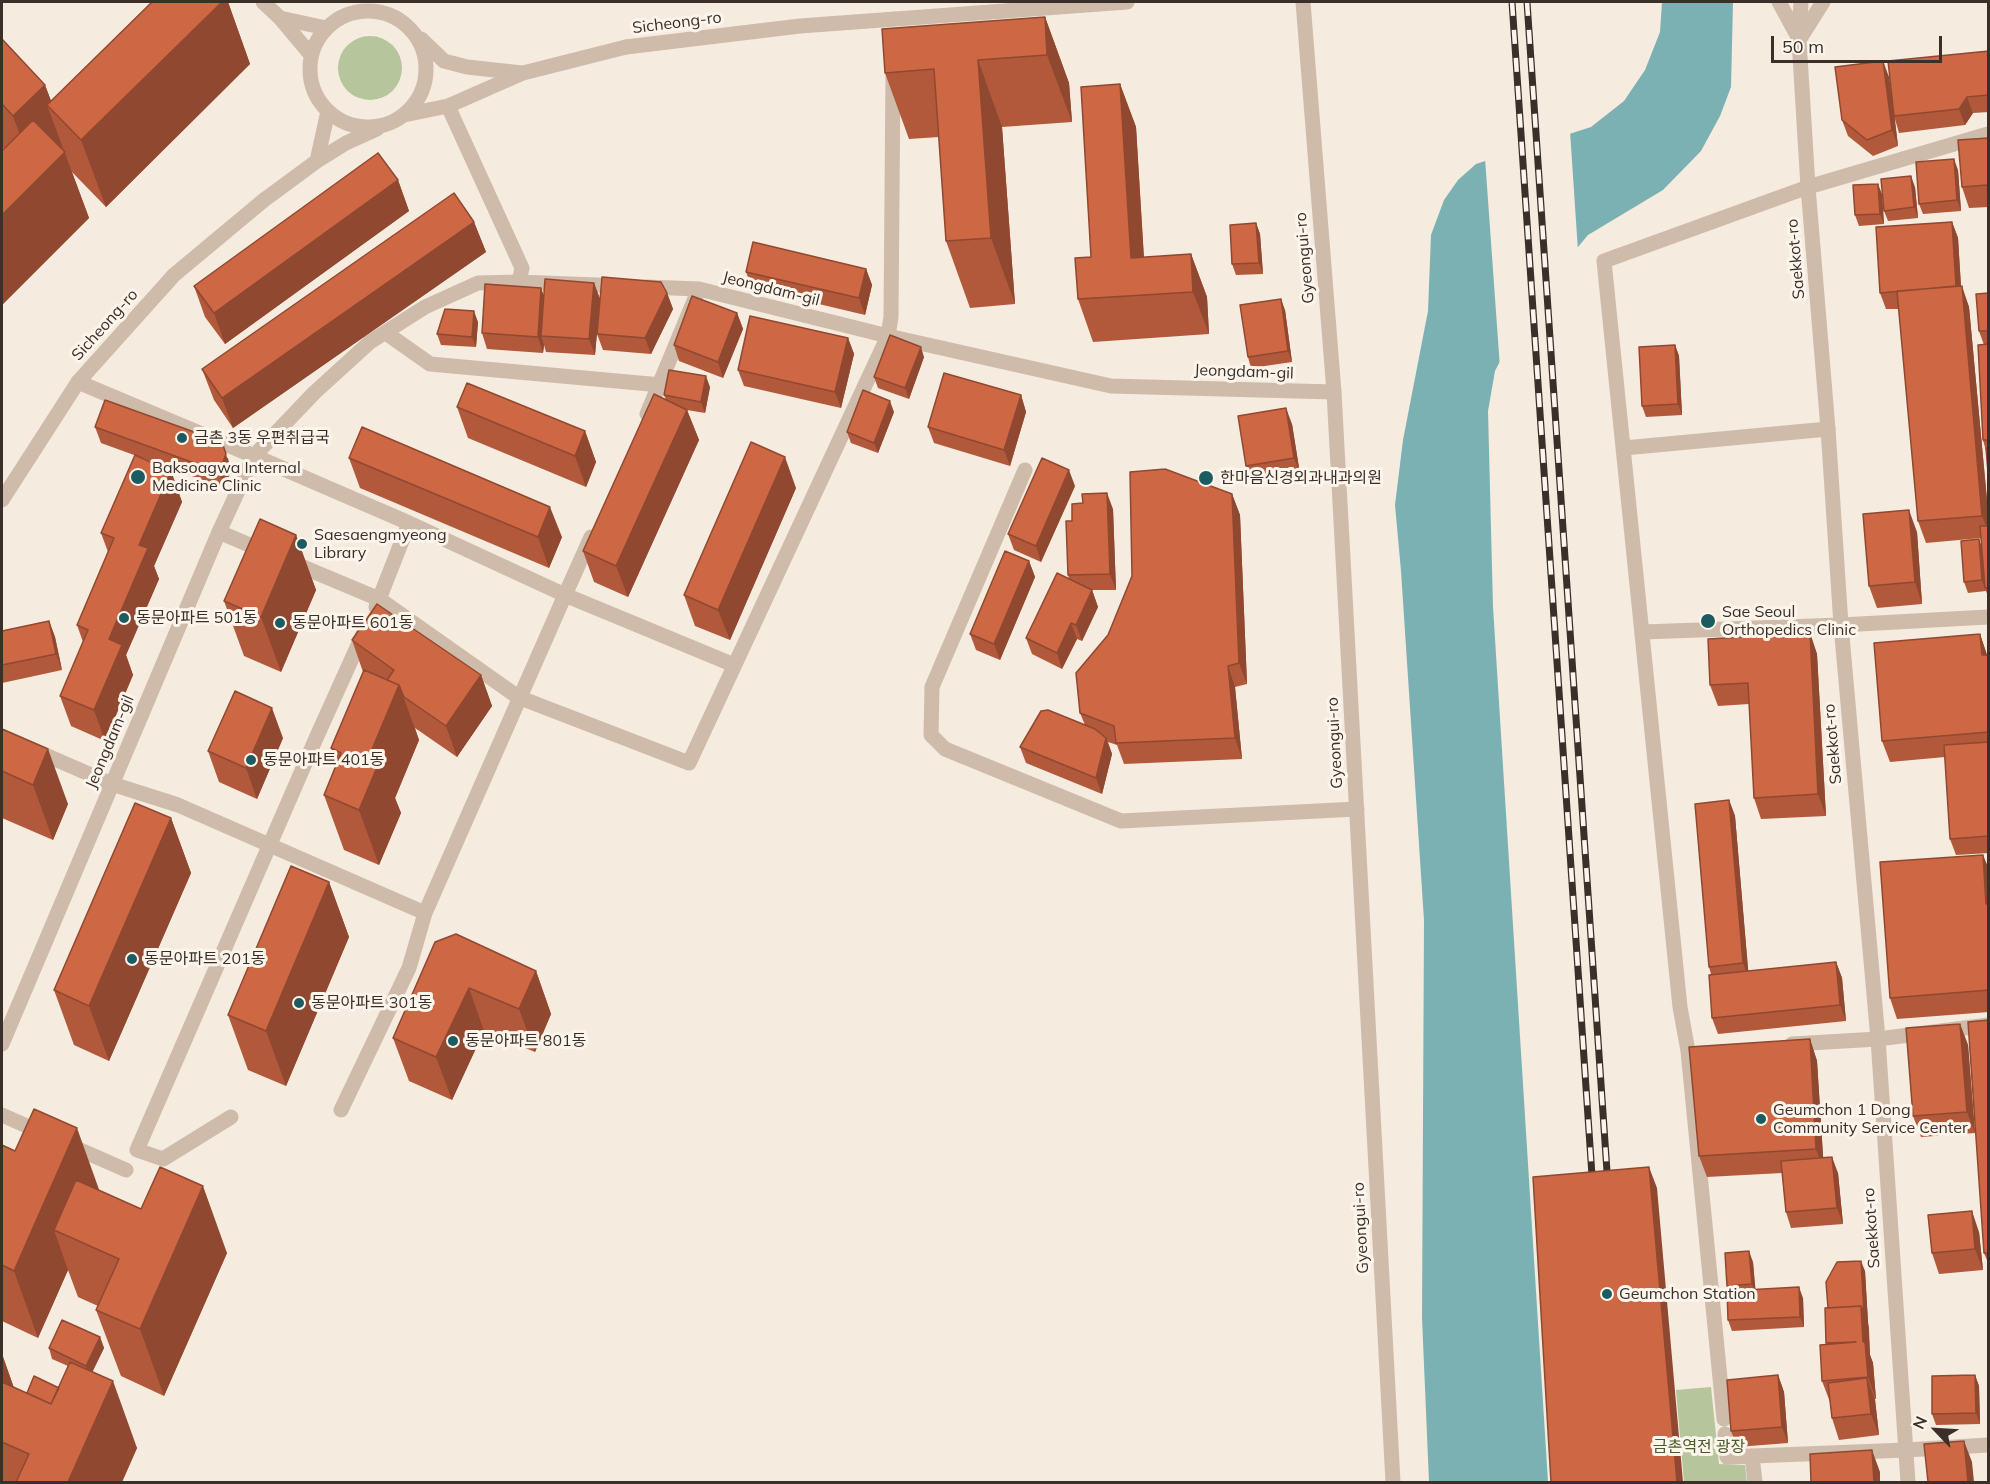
<!DOCTYPE html>
<html>
<head>
<meta charset="utf-8">
<style>
	body { margin:0 }
	#map { position:relative; width:1990px; height:1484px; overflow:hidden; background:#f5ebdf; font-family:Mulish,sans-serif }
	canvas { display:block }
	.frame { position:absolute; inset:0; border:3px solid #3b2f2a; pointer-events:none }
	.north { position:absolute; left:1906px; top:1400px; width:60px; height:60px; -webkit-text-stroke:4px #fcf5ec; paint-order:stroke; rotate:295deg; font-size:16px; font-weight:700; line-height:24px; text-align:center; color:#3b2f2a }
	.north::after { content:''; display:block; margin:auto; width:21px; height:27px; background:#3b2f2a; clip-path:polygon(50% 0,100% 100%,50% 72%,0 100%) }
	.scale { position:absolute; left:1771px; top:36px; width:171px; height:27px; box-sizing:border-box; border:3px solid #3b2f2a; border-top:0; padding-left:8px; font-size:18px; line-height:21px; white-space:nowrap; color:#3b2f2a; -webkit-text-stroke:4px #fcf5ec; paint-order:stroke }
</style>
</head>
<body>
<div id="map">
<canvas width="1990" height="1484"></canvas>
<div class="frame"></div>
<div class="north">N</div>
<div class="scale">50 m</div>
</div>
<script>
const ctx = document.querySelector('canvas').getContext('2d');
ctx.lineJoin = 'round';
function fill(path, color) {
  ctx.fillStyle = color;
  ctx.fill(path, 'evenodd');
}
function shape(rows) {
  const path = new Path2D();
  for (const r of rows) {
    if (r.length === 3) {
      path.moveTo(r[0] + r[2], r[1]);
      path.arc(r[0], r[1], r[2], 0, 2 * Math.PI);
      continue;
    }
    path.moveTo(r[0], r[1]);
    for (let i = 2; i < r.length; i += 2) path.lineTo(r[i], r[i + 1]);
  }
  return path;
}
function trace(path, color, width, dash) {
  ctx.strokeStyle = color;
  ctx.lineWidth = width;
  ctx.lineCap = dash ? 'butt' : 'round';
  ctx.setLineDash(dash || []);
  ctx.stroke(path);
}
function write(font, color, halo, rows, align = 'center') {
  ctx.font = font + ' Mulish,"Noto Sans KR",sans-serif';
  ctx.lineWidth = 6;
  ctx.setLineDash([]);
  ctx.textBaseline = 'middle';
  ctx.strokeStyle = halo;
  ctx.fillStyle = color;
  for (const [text, x, y, turn = 0] of rows) {
    ctx.save();
    ctx.translate(x, y);
    ctx.rotate((+turn || 0) * Math.PI / 180);
    ctx.textAlign = isNaN(turn) ? turn : align;
    if (halo) ctx.strokeText(text, 0, 0);
    ctx.fillText(text, 0, 0);
    ctx.restore();
  }
}
fill(shape([
	[370,68,32],
	[1711,1387,1719,1464,1745,1465,1747,1482,1684,1482,1676,1390]
]), '#b7c59d');
fill(shape([
	[1662,2,1733,2,1731,87,1720,116,1701,151,1663,190,1588,235,1527,308,1495,371,1488,411,1493,607,1548,1482,1429,1482,1422,1318,1424,920,1401,571,1395,505,1403,440,1428,311,1431,235,1444,200,1458,180,1476,164,1591,127,1624,101,1645,70,1660,32]
]), '#7cb1b4');
fill(shape([
	[1570,131,1578,251,1530,310,1500,368,1485,158]
]), '#f5ebdf');
trace(shape([
	[263,2,280,18,326,28],
	[368,69,58],
	[280,18,311,55],
	[421,39,444,61,467,67,522,73],
	[448,106,522,268,519,282],
	[404,115,448,106,523,73,626,47],
	[317,161,328,111],
	[264,200,317,161,346,143,377,129],
	[646,287,699,289,888,336,1111,386,1334,392],
	[386,333,430,364,661,385],
	[647,414,699,289],
	[1624,448,1828,429],
	[1025,470,932,687,931,735,945,749,1121,821,1357,809],
	[219,532,266,552],
	[591,537,565,595,409,523,254,456,314,393,370,342,425,307,478,283,519,282,622,286],
	[291,562,379,599,518,697,689,763,888,336,891,317,893,74],
	[376,607,409,523],
	[1642,632,1841,625,1988,617],
	[2,736,112,784,178,805,425,913],
	[2,1044,219,532,254,456,78,382],
	[1792,1044,1878,1039,1988,1025],
	[341,1110,409,968,425,913,565,595,734,665],
	[2,1115,45,1134],
	[231,1117,163,1159,137,1150,317,736,363,634],
	[67,1144,126,1170],
	[1724,1419,1688,1051,1680,1007,1604,261,1808,187,1988,134],
	[1725,1434,1727,1457,1906,1450,1988,1445],
	[1752,1456,1755,1482]
]), '#cebbaa', 15);
trace(shape([
	[1303,2,1334,392,1393,1482],
	[1779,2,1798,37],
	[1801,2,1799,40,1808,187,1828,429,1841,625,1878,1039,1908,1482],
	[1801,37,1823,2],
	[626,47,800,26,1127,2],
	[2,500,78,382,174,275,264,200]
]), '#cebbaa', 15);
const rail = shape([
	[1512,2,1593,1190],
	[1527,2,1608,1186]
]);
trace(rail, '#3b2f2a', 7);
trace(rail, '#fcf5ec', 4.5, [14]);
fill(shape([
	[152,2,228,2,250,64,106,207,72,172,89,218,2,305,2,151,4,149,2,146,2,39,45,85,51,101],
	[1045,17,1069,83,1072,122,1002,127,1015,304,970,308,946,241,939,137,909,139,885,73],
	[1989,51,1989,112,1973,113,1965,125,1899,133,1895,119,1898,146,1873,156,1848,136,1842,120,1889,77,1892,98],
	[1120,84,1136,127,1144,257,1191,254,1207,297,1209,334,1093,342,1078,299,1091,257],
	[1989,138,1989,207,1969,208,1962,187],
	[1958,170,1961,211,1923,214,1919,204],
	[398,180,409,211,225,344,205,317,194,286],
	[1915,187,1918,218,1888,221,1884,211],
	[1882,194,1884,224,1859,226,1855,215],
	[474,222,486,252,233,428,214,400,202,369],
	[1952,222,1958,238,1961,286,1969,307,1989,521,1989,599,1986,591,1968,593,1964,582,1981,547,1981,538,1926,543,1918,521,1899,309,1886,309,1880,293],
	[1256,223,1260,234,1263,274,1236,275,1232,264],
	[866,269,872,285,865,315,752,288,746,272],
	[594,283,600,299,595,355,546,352,544,345,543,353,487,349,482,333,544,295],
	[667,293,673,309,651,354,603,350,597,334],
	[1989,293,1989,484,1986,451,1983,440,1984,345,1979,331],
	[1285,310,1292,362,1251,368,1248,357],
	[737,313,743,329,723,378,679,361,674,345],
	[478,322,476,347,441,345,437,334],
	[848,338,854,354,841,408,744,386,738,370],
	[1675,345,1679,356,1682,415,1646,417,1642,406],
	[924,357,909,399,878,388,874,377],
	[710,387,705,413,687,410,699,440,628,597,594,582,583,551,666,400,664,395],
	[1021,395,1026,412,1010,466,934,443,928,427],
	[457,407,585,431,596,462,586,487,468,438],
	[894,412,878,453,851,443,847,432],
	[1292,424,1300,474,1252,482,1246,466],
	[95,427,228,458,231,470,225,488,101,443],
	[349,458,562,537,549,568,360,488],
	[171,471,182,502,154,566,159,579,126,655,133,675,105,741,71,726,60,696,83,642,77,625,108,552,101,533],
	[1075,486,1041,562,1014,550,1008,534],
	[796,488,730,640,695,626,684,595],
	[1232,494,1240,515,1247,684,1235,687,1242,759,1124,764,1117,745,1108,742,1112,754,1102,794,1026,763,1020,747,1085,725,1080,713],
	[1113,509,1116,590,1092,590,1098,607,1082,641,1077,639,1062,669,1032,654,1026,638,1069,579,1068,575,1072,521],
	[1917,532,1922,604,1877,608,1869,586],
	[296,535,316,590,281,672,244,656,224,601],
	[1029,561,1035,577,1000,660,976,650,970,634],
	[49,621,55,637,62,670,2,683,2,631],
	[1810,633,1817,654,1826,816,1761,819,1754,798,1749,704,1718,706,1710,685],
	[1980,634,1987,655,1989,655,1989,853,1956,855,1950,839,1945,757,1890,762,1882,741],
	[352,640,481,675,492,706,457,757,415,728,419,740,395,798,401,813,379,865,344,850,324,795,337,764,331,748,363,672],
	[2,729,68,804,53,840,2,818],
	[283,738,257,799,219,782,208,751],
	[1729,800,1735,816,1748,971,1836,962,1842,978,1846,1021,1718,1034,1712,1018,1711,974,1709,967],
	[171,818,191,873,109,1061,74,1045,54,990],
	[1983,855,1989,870,1989,1012,1897,1019,1890,998],
	[329,882,349,937,286,1086,248,1070,228,1015],
	[435,942,536,971,551,1014,535,1052,484,1031,452,1100,409,1081,393,1038],
	[1989,1020,1989,1265,1984,1253],
	[1960,1024,1968,1045,1975,1133,1921,1137,1913,1116],
	[1810,1039,1817,1061,1823,1157,1838,1173,1843,1224,1791,1228,1786,1212,1782,1173,1707,1177,1699,1156],
	[2,1145,100,1191,227,1253,164,1396,121,1376,96,1310,98,1306,78,1297,68,1270,38,1338,2,1321],
	[1979,1232,1983,1270,1939,1274,1932,1253],
	[1753,1262,1755,1289,1803,1298,1804,1327,1732,1331,1728,1320,1729,1291,1727,1286],
	[1865,1271,1868,1323,1869,1327,1870,1355,1873,1363,1876,1399,1875,1399,1879,1435,1839,1440,1832,1418,1830,1402,1822,1381,1827,1344,1826,1343],
	[100,1337,104,1348,92,1372,137,1448,122,1482,2,1482,2,1354,14,1388,27,1393,59,1388,68,1366,52,1359,49,1348],
	[1778,1375,1784,1392,1788,1443,1737,1447,1731,1431],
	[1975,1375,1979,1386,1980,1424,1936,1425,1932,1414]
]), '#b1593a');
fill(shape([
	[222,2,228,2,250,64,106,207,81,140],
	[1045,17,1069,83,1072,122,1047,55],
	[978,60,1002,127,1015,304,991,238],
	[1883,61,1889,77,1898,146,1892,130],
	[1120,84,1136,127,1146,295,1131,258],
	[45,85,56,114,47,105,89,218,2,305,2,215,36,180,13,116],
	[1967,97,1973,113,1965,125,1959,109],
	[1954,159,1958,170,1961,211,1957,200],
	[1911,176,1915,187,1918,218,1914,207],
	[398,180,409,211,225,344,214,313],
	[1878,184,1882,194,1884,224,1880,214],
	[474,222,486,252,233,428,222,398],
	[1952,222,1958,238,1962,304,1956,288],
	[1256,223,1260,234,1263,274,1259,263],
	[1191,254,1207,297,1209,334,1193,292],
	[866,269,872,285,865,315,859,298],
	[594,283,600,299,595,355,589,339],
	[1962,286,1969,307,1989,521,1989,533,1982,516],
	[541,288,547,304,541,336,544,345,543,353,538,337],
	[667,293,673,309,651,354,645,338],
	[1281,299,1285,310,1292,362,1288,351],
	[474,311,478,322,476,347,472,337],
	[737,313,743,329,723,378,718,362],
	[848,338,854,354,841,408,835,392],
	[1675,345,1679,356,1682,415,1678,404],
	[921,347,924,357,909,399,905,388],
	[706,376,710,387,705,413,701,402],
	[1021,395,1026,412,1010,466,1004,450],
	[890,401,894,412,878,453,874,443],
	[1286,408,1292,424,1300,474,1294,458],
	[687,410,699,440,628,597,616,566],
	[585,431,596,462,586,487,575,456],
	[222,442,231,470,225,488,219,472],
	[785,457,796,488,730,640,718,610],
	[1069,470,1075,486,1041,562,1036,546],
	[171,471,182,502,154,566,159,579,126,655,133,675,105,741,94,710,109,639,139,545],
	[1107,493,1113,509,1116,590,1110,574],
	[1232,494,1240,515,1247,684,1239,663],
	[550,507,562,537,549,568,538,537],
	[1909,510,1917,532,1922,604,1915,582],
	[296,535,316,590,281,672,261,617],
	[1979,539,1983,550,1985,588,1982,580],
	[1029,561,1035,577,1000,660,994,644],
	[1092,590,1098,607,1082,641,1076,625],
	[49,621,55,637,62,670,56,654],
	[1071,623,1077,639,1062,669,1057,653],
	[1810,633,1817,654,1826,816,1818,794],
	[1980,634,1987,655,1982,655],
	[1228,666,1235,687,1242,759,1235,738],
	[481,675,492,706,457,757,446,726],
	[399,685,419,740,395,798,401,813,379,865,359,810,370,754],
	[272,708,283,738,257,799,246,768],
	[1106,738,1112,754,1102,794,1096,778],
	[48,749,68,804,53,840,33,785],
	[1729,800,1735,816,1749,979,1743,963],
	[171,818,191,873,109,1061,89,1006],
	[1983,855,1989,870,1989,910,1986,904],
	[329,882,349,937,286,1086,266,1031],
	[1836,962,1842,978,1846,1021,1840,1005],
	[536,971,551,1014,535,1052,519,1009],
	[469,988,484,1031,452,1100,436,1057],
	[1960,1024,1968,1045,1975,1133,1967,1112],
	[1810,1039,1817,1061,1824,1170,1816,1149],
	[77,1128,101,1195,54,1230,68,1270,38,1338,14,1271],
	[1832,1157,1838,1173,1843,1224,1837,1208],
	[1649,1167,1657,1188,1683,1482,1677,1482],
	[203,1186,227,1253,164,1396,140,1329],
	[1972,1211,1979,1232,1983,1270,1975,1249],
	[1749,1251,1753,1262,1756,1295,1752,1284],
	[1861,1261,1865,1271,1870,1355,1873,1363,1876,1399,1868,1377,1863,1342],
	[1799,1287,1803,1298,1804,1327,1800,1317],
	[100,1337,104,1348,90,1377,86,1366],
	[2,1354,15,1391,2,1421],
	[1778,1375,1784,1392,1788,1443,1782,1427],
	[1975,1375,1979,1386,1980,1424,1976,1413],
	[1867,1378,1875,1400,1879,1435,1871,1414],
	[113,1381,137,1448,122,1482,68,1482],
	[1964,1441,1972,1462,1974,1482,1968,1482],
	[1872,1450,1880,1472,1880,1482,1874,1482]
]), '#904830');
const building = shape([
	[152,2,222,2,81,140,47,105,152,2],
	[1045,17,1047,55,978,60,991,238,946,241,934,69,885,73,882,29,1045,17],
	[2,39,45,85,13,116,2,104,2,39],
	[1989,51,1989,95,1967,97,1959,109,1894,116,1888,61,1989,51],
	[1883,61,1892,130,1867,140,1842,120,1835,67,1883,61],
	[1120,84,1131,258,1191,254,1193,292,1078,299,1075,258,1091,257,1081,87,1120,84],
	[33,120,65,152,2,215,2,151,33,120],
	[1989,138,1989,197,1988,185,1962,187,1958,140,1989,138],
	[378,153,398,180,214,313,194,286,378,153],
	[1954,159,1957,200,1919,204,1916,162,1954,159],
	[1911,176,1914,207,1884,211,1881,179,1911,176],
	[1878,184,1880,214,1855,215,1853,185,1878,184],
	[454,193,474,222,222,398,202,369,454,193],
	[1952,222,1956,286,1880,293,1876,227,1952,222],
	[1256,223,1259,263,1232,264,1230,225,1256,223],
	[753,242,866,269,859,298,746,272,753,242],
	[602,277,661,282,667,293,645,338,597,334,602,277],
	[545,279,594,283,589,339,541,336,545,279],
	[485,284,541,288,538,337,482,333,485,284],
	[1962,286,1982,516,1918,521,1897,291,1962,286],
	[1989,293,1989,331,1979,331,1976,294,1989,293],
	[692,296,737,313,718,362,674,345,692,296],
	[1281,299,1288,351,1248,357,1240,305,1281,299],
	[445,309,474,311,472,337,437,334,445,309],
	[750,316,848,338,835,392,738,370,750,316],
	[890,335,921,347,905,388,874,377,890,335],
	[1989,344,1989,440,1983,440,1978,345,1989,344],
	[1675,345,1678,404,1642,406,1639,347,1675,345],
	[669,370,706,376,701,402,664,395,669,370],
	[944,373,1021,395,1004,450,928,427,944,373],
	[467,383,585,431,575,456,457,407,467,383],
	[863,390,890,401,874,443,847,432,863,390],
	[654,394,687,410,616,566,583,551,654,394],
	[105,400,222,442,226,454,219,472,95,427,105,400],
	[1286,408,1294,458,1246,466,1238,416,1286,408],
	[362,427,550,507,538,537,349,458,362,427],
	[751,442,785,457,718,610,684,595,751,442],
	[1986,448,1989,448,1989,484,1986,448],
	[135,455,171,471,139,545,148,548,109,639,122,645,94,710,60,696,88,630,77,625,114,538,101,533,135,455],
	[1042,458,1069,470,1036,546,1008,534,1042,458],
	[1165,469,1232,494,1239,663,1228,666,1235,738,1116,743,1114,726,1080,713,1076,673,1108,635,1132,576,1130,472,1165,469],
	[1107,493,1110,574,1068,575,1066,521,1072,521,1072,504,1083,503,1082,494,1107,493],
	[1909,510,1915,582,1869,586,1863,514,1909,510],
	[260,519,296,535,261,617,224,601,260,519],
	[1980,526,1989,526,1989,588,1985,588,1980,526],
	[1979,539,1982,580,1964,582,1961,541,1979,539],
	[1005,551,1029,561,994,644,970,634,1005,551],
	[1057,573,1092,590,1076,625,1071,623,1057,653,1026,638,1057,573],
	[377,604,481,675,446,726,404,697,399,685,387,680,394,670,352,640,377,604],
	[49,621,56,654,2,665,2,631,49,621],
	[1810,633,1818,794,1754,798,1748,683,1710,685,1708,639,1810,633],
	[1980,634,1982,655,1989,655,1989,732,1882,741,1874,643,1980,634],
	[364,670,399,685,370,754,381,758,359,810,324,795,341,753,331,748,364,670],
	[235,691,272,708,246,768,208,751,235,691],
	[1048,710,1095,729,1106,738,1096,778,1020,747,1041,711,1048,710],
	[2,729,48,749,33,785,2,771,2,729],
	[1989,742,1989,836,1950,839,1944,745,1989,742],
	[1729,800,1743,963,1709,967,1695,804,1729,800],
	[135,803,171,818,89,1006,54,990,135,803],
	[1983,855,1986,904,1989,904,1989,990,1890,998,1880,862,1983,855],
	[291,866,329,882,266,1031,228,1015,291,866],
	[456,934,536,971,519,1009,469,988,436,1057,393,1038,435,942,456,934],
	[1836,962,1840,1005,1712,1018,1709,975,1836,962],
	[1989,1020,1989,1253,1984,1253,1968,1022,1989,1020],
	[1960,1024,1967,1112,1913,1116,1906,1028,1960,1024],
	[1810,1039,1816,1149,1699,1156,1689,1047,1810,1039],
	[34,1109,77,1128,14,1271,2,1265,2,1145,15,1151,34,1109],
	[1832,1157,1837,1208,1786,1212,1781,1161,1832,1157],
	[160,1167,203,1186,140,1329,96,1310,119,1259,54,1230,76,1180,141,1209,160,1167],
	[1649,1167,1677,1482,1551,1482,1533,1177,1649,1167],
	[1972,1211,1975,1249,1932,1253,1928,1215,1972,1211],
	[1749,1251,1752,1284,1727,1286,1725,1253,1749,1251],
	[1861,1261,1864,1312,1861,1306,1828,1308,1826,1282,1837,1262,1861,1261],
	[1799,1287,1800,1317,1728,1320,1727,1291,1799,1287],
	[1861,1306,1863,1342,1865,1342,1868,1377,1822,1381,1820,1345,1856,1342,1826,1343,1825,1308,1861,1306],
	[62,1320,100,1337,86,1366,49,1348,62,1320],
	[70,1362,113,1381,68,1482,16,1482,29,1454,2,1442,2,1382,51,1404,70,1362],
	[1778,1375,1782,1427,1731,1431,1727,1380,1778,1375],
	[1975,1375,1976,1413,1932,1414,1932,1376,1975,1375],
	[34,1376,59,1388,51,1404,27,1393,34,1376],
	[1867,1378,1871,1414,1832,1418,1828,1383,1867,1378],
	[1964,1441,1968,1482,1928,1482,1924,1444,1964,1441],
	[1872,1450,1874,1482,1811,1482,1810,1454,1872,1450]
]);
fill(building, '#ce6744');
trace(building, '#904830', 1.5);
for (const [x, y, r, color] of [
	[182,438,6,"#1c5b60"],
	[138,477,8,"#1c5b60"],
	[1206,478,8,"#1c5b60"],
	[302,544,6,"#1c5b60"],
	[124,618,6,"#1c5b60"],
	[1708,621,8,"#1c5b60"],
	[280,623,6,"#1c5b60"],
	[251,760,6,"#1c5b60"],
	[132,959,6,"#1c5b60"],
	[299,1003,6,"#1c5b60"],
	[453,1041,6,"#1c5b60"],
	[1761,1119,6,"#1c5b60"],
	[1607,1294,6,"#1c5b60"]
]) {
  const dot = new Path2D();
  dot.arc(x, y, r, 0, 2 * Math.PI);
  ctx.fillStyle = color;
  ctx.fill(dot);
  trace(dot, '#fcf5ec', 2);
}
write('16px', '#3b2f2a', '#fcf5ec', [
	["Sicheong-ro",677,23,-7],
	["Gyeongui-ro",1305,258,-95],
	["Saekkot-ro",1796,259,-95],
	["Jeongdam-gil",771,289,14],
	["Sicheong-ro",105,325,-48],
	["Jeongdam-gil",1244,372,2],
	["Jeongdam-gil",110,742,-67],
	["Gyeongui-ro",1335,743,-93],
	["Saekkot-ro",1833,744,-95],
	["Gyeongui-ro",1361,1228,-93],
	["Saekkot-ro",1872,1228,-94]
]);
write('16px', '#3b2f2a', '#fcf5ec', [
	["금촌 3동 우편취급국",194,438],
	["Baksoagwa Internal",152,468],
	["Medicine Clinic",152,486],
	["한마음신경외과내과의원",1220,478],
	["Saesaengmyeong",314,535],
	["Library",314,553],
	["Sae Seoul",1722,612],
	["Orthopedics Clinic",1722,630],
	["동문아파트 501동",136,618],
	["동문아파트 601동",292,623],
	["동문아파트 401동",263,760],
	["동문아파트 201동",144,959],
	["동문아파트 301동",311,1003],
	["동문아파트 801동",465,1041],
	["Geumchon 1 Dong",1773,1110],
	["Community Service Center",1773,1128],
	["Geumchon Station",1619,1294]
], 'left');
write('16px', '#495c2b', '#fcf5ec', [
	["금촌역전 광장",1699,1447]
]);
</script>
</body>
</html>
